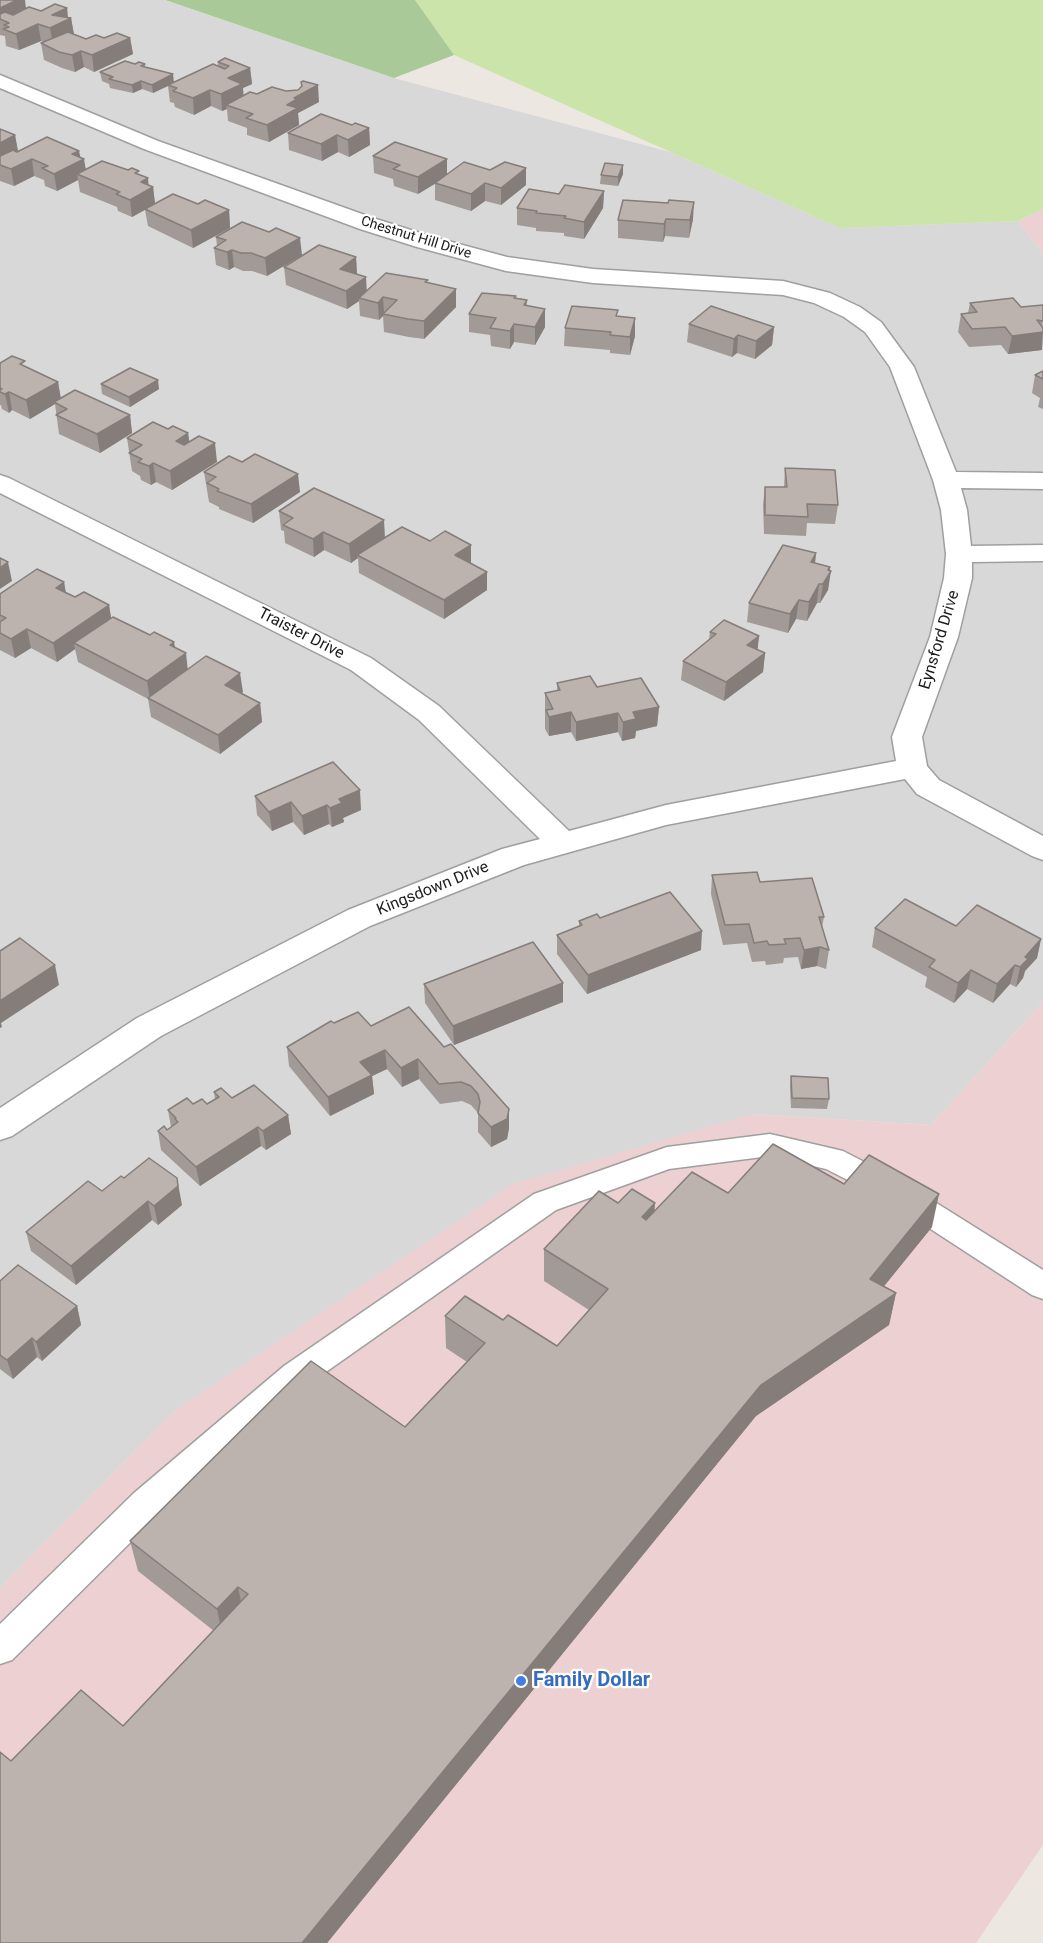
<!DOCTYPE html>
<html>
<head>
<meta charset="utf-8">
<style>
	body { margin:0 }
	canvas { display:block; background:#ece8e1 }
</style>
</head>
<body>
<canvas width="1043" height="1943"></canvas>
<script>
const ctx = document.querySelector('canvas').getContext('2d');
ctx.lineJoin = 'round';
function fill(path, color) {
  ctx.fillStyle = color;
  ctx.fill(path, 'evenodd');
}
function shape(rows) {
  const path = new Path2D();
  for (const r of rows) {
    path.moveTo(r[0], r[1]);
    for (let i = 2; i < r.length; i += 2) path.lineTo(r[i], r[i + 1]);
  }
  return path;
}
function trace(path, color, width, dash) {
  ctx.strokeStyle = color;
  ctx.lineWidth = width;
  ctx.lineCap = dash ? 'butt' : 'round';
  ctx.setLineDash(dash || []);
  ctx.stroke(path);
}
function write(font, color, halo, rows, align = 'center') {
  ctx.font = font + ' Roboto,sans-serif';
  ctx.lineWidth = 4.5;
  ctx.setLineDash([]);
  ctx.textBaseline = 'middle';
  ctx.strokeStyle = halo;
  ctx.fillStyle = color;
  for (const [text, x, y, turn = 0] of rows) {
    ctx.save();
    ctx.translate(x, y);
    ctx.rotate((+turn || 0) * Math.PI / 180);
    ctx.textAlign = isNaN(turn) ? turn : align;
    if (halo) ctx.strokeText(text, 0, 0);
    ctx.fillText(text, 0, 0);
    ctx.restore();
  }
}
fill(shape([
	[0,0,164,0,394,78,670,152,840,228,1018,221,1043,253,1043,1002,931,1125,752,1114,173,1412,0,1588]
]), '#d9d8d8');
fill(shape([
	[1043,209,1043,253,1018,221],
	[1043,1002,1043,1845,976,1943,0,1943,0,1588,173,1412,513,1184,752,1114,931,1125]
]), '#edd1d2');
fill(shape([
	[415,0,1043,0,1043,209,1018,221,840,228,454,55]
]), '#cbe4a9');
fill(shape([
	[165,0,415,0,454,55,394,78]
]), '#aac998');
const service = shape([
	[770,1134,843,1151,903,1182,1043,1270,1043,1299,1032,1295,883,1198,826,1169,770,1156,669,1169,556,1210,306,1386,158,1515,12,1660,0,1664,0,1624,134,1493,284,1366,534,1194,667,1147,770,1134]
]);
const minor = shape([
	[0,75,158,141,376,219,433,237,507,257,593,269,783,281,830,293,860,307,881,322,914,367,956,472,1043,473,1043,489,961,488,967,510,971,546,1043,545,1043,561,972,562,972,578,958,637,922,737,927,766,939,780,1043,836,1043,860,1032,856,917,794,905,779,666,825,524,865,370,926,161,1036,12,1136,0,1140,0,1108,137,1018,348,910,502,849,540,839,419,720,351,670,0,493,0,475,9,478,371,658,439,706,569,831,666,805,896,761,892,737,930,637,944,578,946,554,941,510,933,480,890,367,865,332,844,317,814,303,783,295,593,283,506,271,417,247,360,229,144,149,0,88,0,75]
]);
trace(service, '#9f9f9f', 3);
trace(minor, '#9f9f9f', 3);
fill(service, '#fff');
fill(minor, '#fff');
fill(shape([
	[0,0,26,8,21,11,41,11,67,8,68,18,71,18,74,34,86,39,130,38,133,54,94,72,84,67,75,72,62,68,44,60,41,43,44,42,41,41,19,50,6,46,5,36,0,35],
	[218,62,250,68,252,84,243,88,243,96,298,90,301,87,301,82,319,102,298,113,299,125,269,142,247,135,247,128,228,121,227,109,222,111,211,106,194,115,175,107,174,103,170,102,168,86,153,93,142,89,133,93,110,88,109,84,102,81,100,72,135,64,145,64,145,67,174,82,218,66],
	[352,125,369,128,370,145,349,157,338,152,322,161,289,150,288,133],
	[0,129,15,135,18,151,80,157,86,170,139,175,149,185,153,187,155,204,198,204,229,210,230,228,193,248,148,226,145,210,132,217,118,211,117,207,80,192,78,180,57,191,45,186,44,180,34,176,14,186,0,181],
	[373,156,447,159,447,174,490,170,526,168,526,185,501,205,485,201,471,211,435,200,435,184,418,194,394,186,393,179,374,173],
	[623,165,623,174,618,186,600,184,601,175],
	[604,191,603,208,584,239,564,236,564,233,536,231,536,228,517,225,517,208,559,194],
	[623,200,693,219,689,238,665,236,663,242,618,238,618,220],
	[216,237,302,255,267,276,252,271,243,271,234,267,229,270,216,265,214,248,217,246],
	[356,257,357,274,367,291,428,283,456,307,424,339,409,337,384,332,383,316,379,320,360,316,359,301,347,309,286,285,284,267],
	[516,298,527,300,527,306,545,309,545,327,535,345,514,342,510,349,491,346,490,335,469,332,469,314],
	[970,303,1021,307,1043,305,1042,350,1008,354,1001,345,969,347,958,332,961,314,968,313],
	[618,316,635,318,635,336,630,355,610,353,610,350,564,346,565,328],
	[689,324,774,327,772,345,755,359,737,353,732,357,687,342],
	[0,363,26,367,58,382,61,399,130,415,132,433,100,453,59,434,55,404,30,419,12,410,9,413,2,409,1,405,0,405],
	[1043,371,1043,409,1038,407,1040,398,1032,393,1035,375],
	[101,384,159,389,130,407,102,394],
	[168,429,188,433,189,442,217,462,172,490,156,482,151,485,141,480,140,476,132,471,127,438],
	[785,468,838,505,835,524,807,523,806,536,764,534,763,505,765,487,784,487],
	[204,472,300,492,253,523,219,509,219,507,209,502],
	[279,511,385,537,471,545,471,563,487,572,487,590,444,619,359,573,358,558,351,563,324,550,314,557,285,543,284,531,281,530],
	[816,553,815,563,830,567,828,590,820,603,817,603,807,621,796,619,788,633,747,622,749,603],
	[64,582,66,593,75,597,109,605,111,618,175,647,188,669,243,692,241,693,260,703,262,722,220,754,151,717,148,699,78,662,75,649,57,662,31,648,15,658,0,650,0,594],
	[710,632,759,636,757,650,765,653,763,672,724,701,681,680,683,661,709,640],
	[557,683,597,687,659,707,657,726,636,731,635,738,622,741,618,732,576,741,571,732,549,736,545,729,545,693,557,691],
	[255,796,361,810,343,818,344,822,332,827,329,824,304,835,293,822,272,831,257,815],
	[712,875,760,882,824,917,822,927,829,950,826,969,817,966,801,969,798,957,784,958,783,963,766,965,765,961,752,962,747,943,723,945,711,894],
	[600,918,701,950,587,994,557,954,557,935,579,926,579,921],
	[956,926,1041,939,1037,958,1025,971,1023,978,1016,987,1010,984,993,1003,967,989,954,1003,925,987,927,977,872,947,875,928],
	[563,983,563,1002,454,1045,425,1003,424,984],
	[409,1007,509,1128,507,1139,491,1147,478,1132,478,1113,471,1105,462,1101,440,1104,419,1079,402,1087,387,1069,372,1076,374,1094,330,1116,289,1066,287,1047,334,1023,371,1026],
	[791,1076,829,1099,827,1109,791,1108,790,1086],
	[214,1092,288,1115,291,1134,266,1150,261,1146,200,1186,161,1150,158,1131,167,1130,171,1127,168,1110,193,1104,207,1104,215,1099],
	[124,1178,182,1205,158,1225,152,1220,76,1285,31,1251,26,1232,102,1191],
	[844,1184,932,1227,883,1287,896,1293,889,1325,756,1416,327,1943,11,1761,123,1726,214,1631,138,1571,130,1541,405,1427,467,1362,446,1348,445,1316,503,1320,557,1346,589,1310,544,1281,544,1249,618,1203,655,1212,728,1193],
	[0,1281,77,1306,81,1325,42,1361,37,1357,13,1379,0,1369]
]), '#a29a96');
fill(shape([
	[14,0,25,0,26,8,21,10,22,15,0,19,0,8],
	[67,8,68,20,71,18,74,35,53,45,50,28,52,15],
	[38,24,41,41,19,50,16,34],
	[130,38,133,54,94,72,92,55],
	[81,51,84,67,75,72,72,55],
	[250,68,252,84,243,88,244,100,226,105,227,109,222,111,221,94,228,78],
	[173,74,174,83,153,93,152,85],
	[141,81,142,89,133,93,132,85],
	[318,85,319,102,298,113,299,125,269,142,267,125,294,98],
	[210,90,211,106,194,115,193,98],
	[369,128,370,145,349,157,348,140],
	[15,135,18,152,0,165,0,143],
	[337,135,338,152,322,161,321,144],
	[79,151,81,160,84,159,87,176,77,174,78,180,57,191,54,174,72,154],
	[32,159,34,176,14,186,11,169],
	[447,159,447,176,418,194,418,177],
	[623,165,623,174,618,186,618,177],
	[526,168,526,185,501,205,501,188],
	[148,178,149,189,153,187,155,204,132,217,130,200,141,182],
	[485,183,485,201,471,211,471,194],
	[604,191,603,208,584,239,584,222],
	[694,202,693,219,689,238,690,220],
	[229,210,230,228,193,248,191,230],
	[666,219,665,236,663,242,664,224],
	[300,238,302,255,267,276,265,258],
	[232,250,234,267,229,270,227,252],
	[356,257,357,275,340,269],
	[366,277,367,295,359,298,359,301,347,309,346,291],
	[456,289,456,307,424,339,424,321],
	[383,297,384,314,383,316,379,320,378,303],
	[545,309,545,327,535,345,535,327],
	[635,318,635,336,630,355,630,337],
	[514,324,514,342,510,349,510,331],
	[774,327,772,345,755,359,756,341],
	[1043,332,1042,350,1008,354,1012,336],
	[738,335,737,353,732,357,734,339],
	[158,380,159,389,130,407,129,397],
	[58,382,61,400,54,402,55,404,30,419,26,400],
	[9,392,12,410,9,413,5,394],
	[130,415,132,433,100,453,97,434],
	[188,433,191,452,176,441],
	[215,443,217,462,172,490,170,471],
	[153,463,156,482,151,485,149,466],
	[298,474,300,492,253,523,251,504],
	[384,520,385,538,357,555,358,558,351,563,349,544],
	[323,532,324,550,314,557,313,539],
	[471,545,471,564,455,555],
	[816,553,814,572,811,562],
	[8,562,12,581,0,589,0,568],
	[830,567,829,574,831,571,828,590,820,603,823,584],
	[487,572,487,590,444,619,444,600],
	[64,582,67,601,56,588],
	[819,584,817,603,807,621,809,602],
	[799,600,796,619,788,633,790,614],
	[109,605,112,624,74,643,75,649,57,662,53,643],
	[27,629,31,648,15,658,11,639],
	[759,636,757,655,747,645],
	[174,642,177,659,186,653,188,672,150,700,147,681,170,645],
	[765,653,763,672,724,701,726,682],
	[240,673,243,692,227,704,225,685],
	[260,703,262,722,220,754,218,735],
	[659,707,657,726,636,731,635,738,622,741,623,722,633,712],
	[571,712,571,732,549,736,549,717],
	[618,713,618,732,576,741,576,722],
	[360,790,361,810,343,818,344,822,332,827,330,808,339,799],
	[291,802,293,822,272,831,269,812],
	[327,805,329,824,304,835,302,816],
	[702,931,701,950,587,994,588,975],
	[1041,939,1037,958,1025,971,1023,978,1016,987,1020,967,1025,957],
	[820,947,817,966,801,969,804,950],
	[55,965,59,985,1,1023,2,1027,0,1028,0,1001],
	[1015,965,1010,984,993,1003,997,984],
	[971,970,967,989,954,1003,958,983],
	[563,983,563,1002,454,1045,453,1026],
	[385,1050,387,1069,372,1076,374,1094,330,1116,328,1097,360,1062],
	[418,1059,419,1079,402,1087,401,1068],
	[509,1109,509,1128,507,1139,491,1147,491,1127],
	[288,1115,291,1134,266,1150,263,1131],
	[258,1127,261,1146,200,1186,196,1167],
	[177,1178,182,1205,158,1225,154,1206],
	[939,1194,932,1227,864,1311,870,1279],
	[148,1201,152,1220,76,1285,71,1266],
	[655,1203,653,1236,642,1217],
	[896,1293,889,1325,756,1416,327,1943,302,1943,761,1385],
	[77,1306,81,1325,42,1361,36,1342],
	[32,1338,37,1357,13,1379,7,1360],
	[238,1587,244,1616,223,1638,217,1609]
]), '#847d7a');
const building = shape([
	[0,0,17,0,0,8,0,0],
	[55,4,67,8,52,15,71,18,50,28,38,24,16,34,3,29,9,27,4,25,9,23,0,19,0,14,5,12,13,15,29,7,41,11,55,4],
	[68,32,86,39,96,35,104,38,117,33,130,38,92,55,81,51,72,55,59,52,41,43,68,32],
	[225,58,250,68,228,78,242,84,221,94,210,90,193,98,173,91,177,88,168,85,213,64,225,69,229,66,218,62,225,58],
	[125,61,135,64,139,62,145,64,141,66,173,74,152,85,141,81,132,85,109,79,113,77,100,72,125,61],
	[303,81,318,85,294,98,297,99,287,105,298,108,267,125,246,118,253,114,226,105,250,92,257,94,272,87,286,91,298,90,302,86,301,82,303,81],
	[321,114,352,125,355,123,369,128,348,140,337,135,321,144,288,133,321,114],
	[0,129,15,135,0,143,0,129],
	[47,137,79,151,72,154,84,159,54,174,42,168,48,166,32,159,11,169,0,165,0,156,13,150,17,152,47,137],
	[395,142,447,159,418,177,393,169,400,165,373,156,395,142],
	[102,161,128,170,132,168,139,171,135,173,148,178,141,182,153,187,130,200,116,194,120,192,77,174,102,161],
	[464,162,490,170,505,162,526,168,501,188,485,183,471,194,435,183,464,162],
	[605,163,623,165,618,177,601,175,605,163],
	[565,185,604,191,584,222,564,218,566,216,536,213,537,211,517,208,529,189,559,194,565,185],
	[173,194,198,204,205,200,229,210,191,230,145,209,173,194],
	[623,200,668,203,669,200,694,202,690,220,666,219,664,224,618,220,623,200],
	[242,222,269,232,276,228,300,238,265,258,251,253,241,253,232,250,227,252,214,248,226,240,216,237,242,222],
	[319,245,356,257,340,269,366,277,346,291,284,267,319,245],
	[386,273,428,280,425,282,456,289,424,321,408,319,383,314,397,300,383,297,378,303,359,298,386,273],
	[482,293,516,296,514,298,527,300,524,305,545,309,535,327,514,324,510,331,490,328,496,318,469,314,482,293],
	[1013,298,1021,307,1043,305,1043,321,1037,320,1043,328,1043,332,1012,336,1005,327,972,329,961,314,977,312,970,303,1013,298],
	[572,306,618,310,616,316,635,318,630,337,610,335,611,332,565,328,572,306],
	[711,306,774,327,756,341,738,335,734,339,689,324,711,306],
	[12,356,25,361,20,364,58,382,26,400,9,392,5,394,0,392,0,390,2,389,0,388,0,363,12,356],
	[130,368,158,380,129,397,101,384,130,368],
	[1043,371,1043,379,1035,375,1043,371],
	[75,390,130,415,97,434,56,415,67,409,54,402,75,390],
	[153,422,168,429,173,426,188,433,176,441,184,445,199,436,215,443,170,471,153,463,149,466,138,462,142,459,129,453,142,445,127,438,153,422],
	[255,454,298,474,251,504,217,491,219,489,207,483,216,477,204,472,229,456,242,462,255,454],
	[785,468,835,470,838,505,807,504,808,517,765,515,765,487,787,487,785,468],
	[314,488,384,520,349,544,323,532,313,539,283,525,293,518,279,511,314,488],
	[402,527,430,541,445,531,471,545,455,555,487,572,444,600,357,555,402,527],
	[783,545,816,553,811,562,830,567,828,570,831,571,823,584,819,584,809,602,799,600,790,614,749,603,783,545],
	[0,558,8,562,0,568,0,558],
	[37,569,64,582,56,588,75,597,84,592,109,605,53,643,27,629,11,639,0,633,0,622,6,618,0,615,0,594,37,569],
	[113,617,150,635,154,632,174,642,170,645,186,653,147,681,74,643,113,617],
	[724,620,759,636,747,645,765,653,726,682,683,661,716,634,710,632,724,620],
	[206,656,240,673,225,685,260,703,218,735,148,698,206,656],
	[590,676,597,687,641,678,659,707,633,712,636,719,623,722,618,713,576,722,571,712,549,717,546,710,553,709,545,693,560,690,557,683,590,676],
	[333,762,360,790,339,799,342,803,330,808,327,805,302,816,291,802,269,812,255,796,333,762],
	[757,872,760,882,812,878,824,917,819,917,829,950,820,947,804,950,800,938,784,939,786,944,769,945,767,941,754,943,749,924,725,925,712,875,757,872],
	[670,892,702,931,588,975,557,935,582,925,579,921,597,914,600,918,670,892],
	[905,899,956,926,977,905,1041,939,1025,957,1028,959,1020,967,1015,965,997,984,971,970,958,983,929,967,935,960,875,928,905,899],
	[20,938,55,965,0,1001,0,951,20,938],
	[533,942,563,983,453,1026,424,984,533,942],
	[409,1007,444,1047,451,1044,509,1109,507,1119,491,1127,478,1113,480,1102,478,1094,471,1086,461,1082,439,1084,418,1059,401,1068,385,1050,360,1062,372,1075,328,1097,287,1047,331,1021,334,1023,358,1012,371,1026,409,1007],
	[791,1076,828,1078,829,1099,792,1098,791,1076],
	[254,1085,288,1115,263,1131,258,1127,196,1167,158,1131,164,1126,167,1130,178,1122,175,1119,176,1118,168,1110,187,1098,193,1104,202,1099,207,1104,219,1097,214,1092,221,1088,232,1098,254,1085],
	[773,1144,844,1184,869,1155,939,1194,870,1279,896,1293,761,1385,302,1943,0,1943,0,1752,11,1761,81,1690,123,1726,248,1594,238,1587,217,1609,130,1541,311,1361,405,1427,485,1343,445,1316,465,1296,503,1320,508,1315,557,1346,608,1289,544,1249,599,1191,618,1203,632,1189,655,1203,642,1217,646,1220,692,1172,728,1193,773,1144],
	[149,1158,177,1178,178,1186,154,1206,148,1201,71,1266,26,1232,88,1181,102,1191,121,1176,124,1178,149,1158],
	[18,1265,77,1306,36,1342,32,1338,7,1360,0,1355,0,1281,18,1265]
]);
fill(building, '#bcb3ae');
trace(building, '#847d7a', 1.5);
for (const [x, y, r, color] of [
	[521,1681,6,"#3f7fe0"]
]) {
  const dot = new Path2D();
  dot.arc(x, y, r, 0, 2 * Math.PI);
  ctx.fillStyle = color;
  ctx.fill(dot);
  trace(dot, '#fff', 2);
}
write('14px', '#1b1b1b', '#fff', [
	["Chestnut Hill Drive",416,238,17]
]);
write('16px', '#1b1b1b', '#fff', [
	["Traister Drive",301,634,27],
	["Eynsford Drive",940,640,-73],
	["Kingsdown Drive",433,889,-22]
]);
write('bold 20px', '#366cbe', '#fff', [
	["Family Dollar",533,1681]
], 'left');
</script>
</body>
</html>
